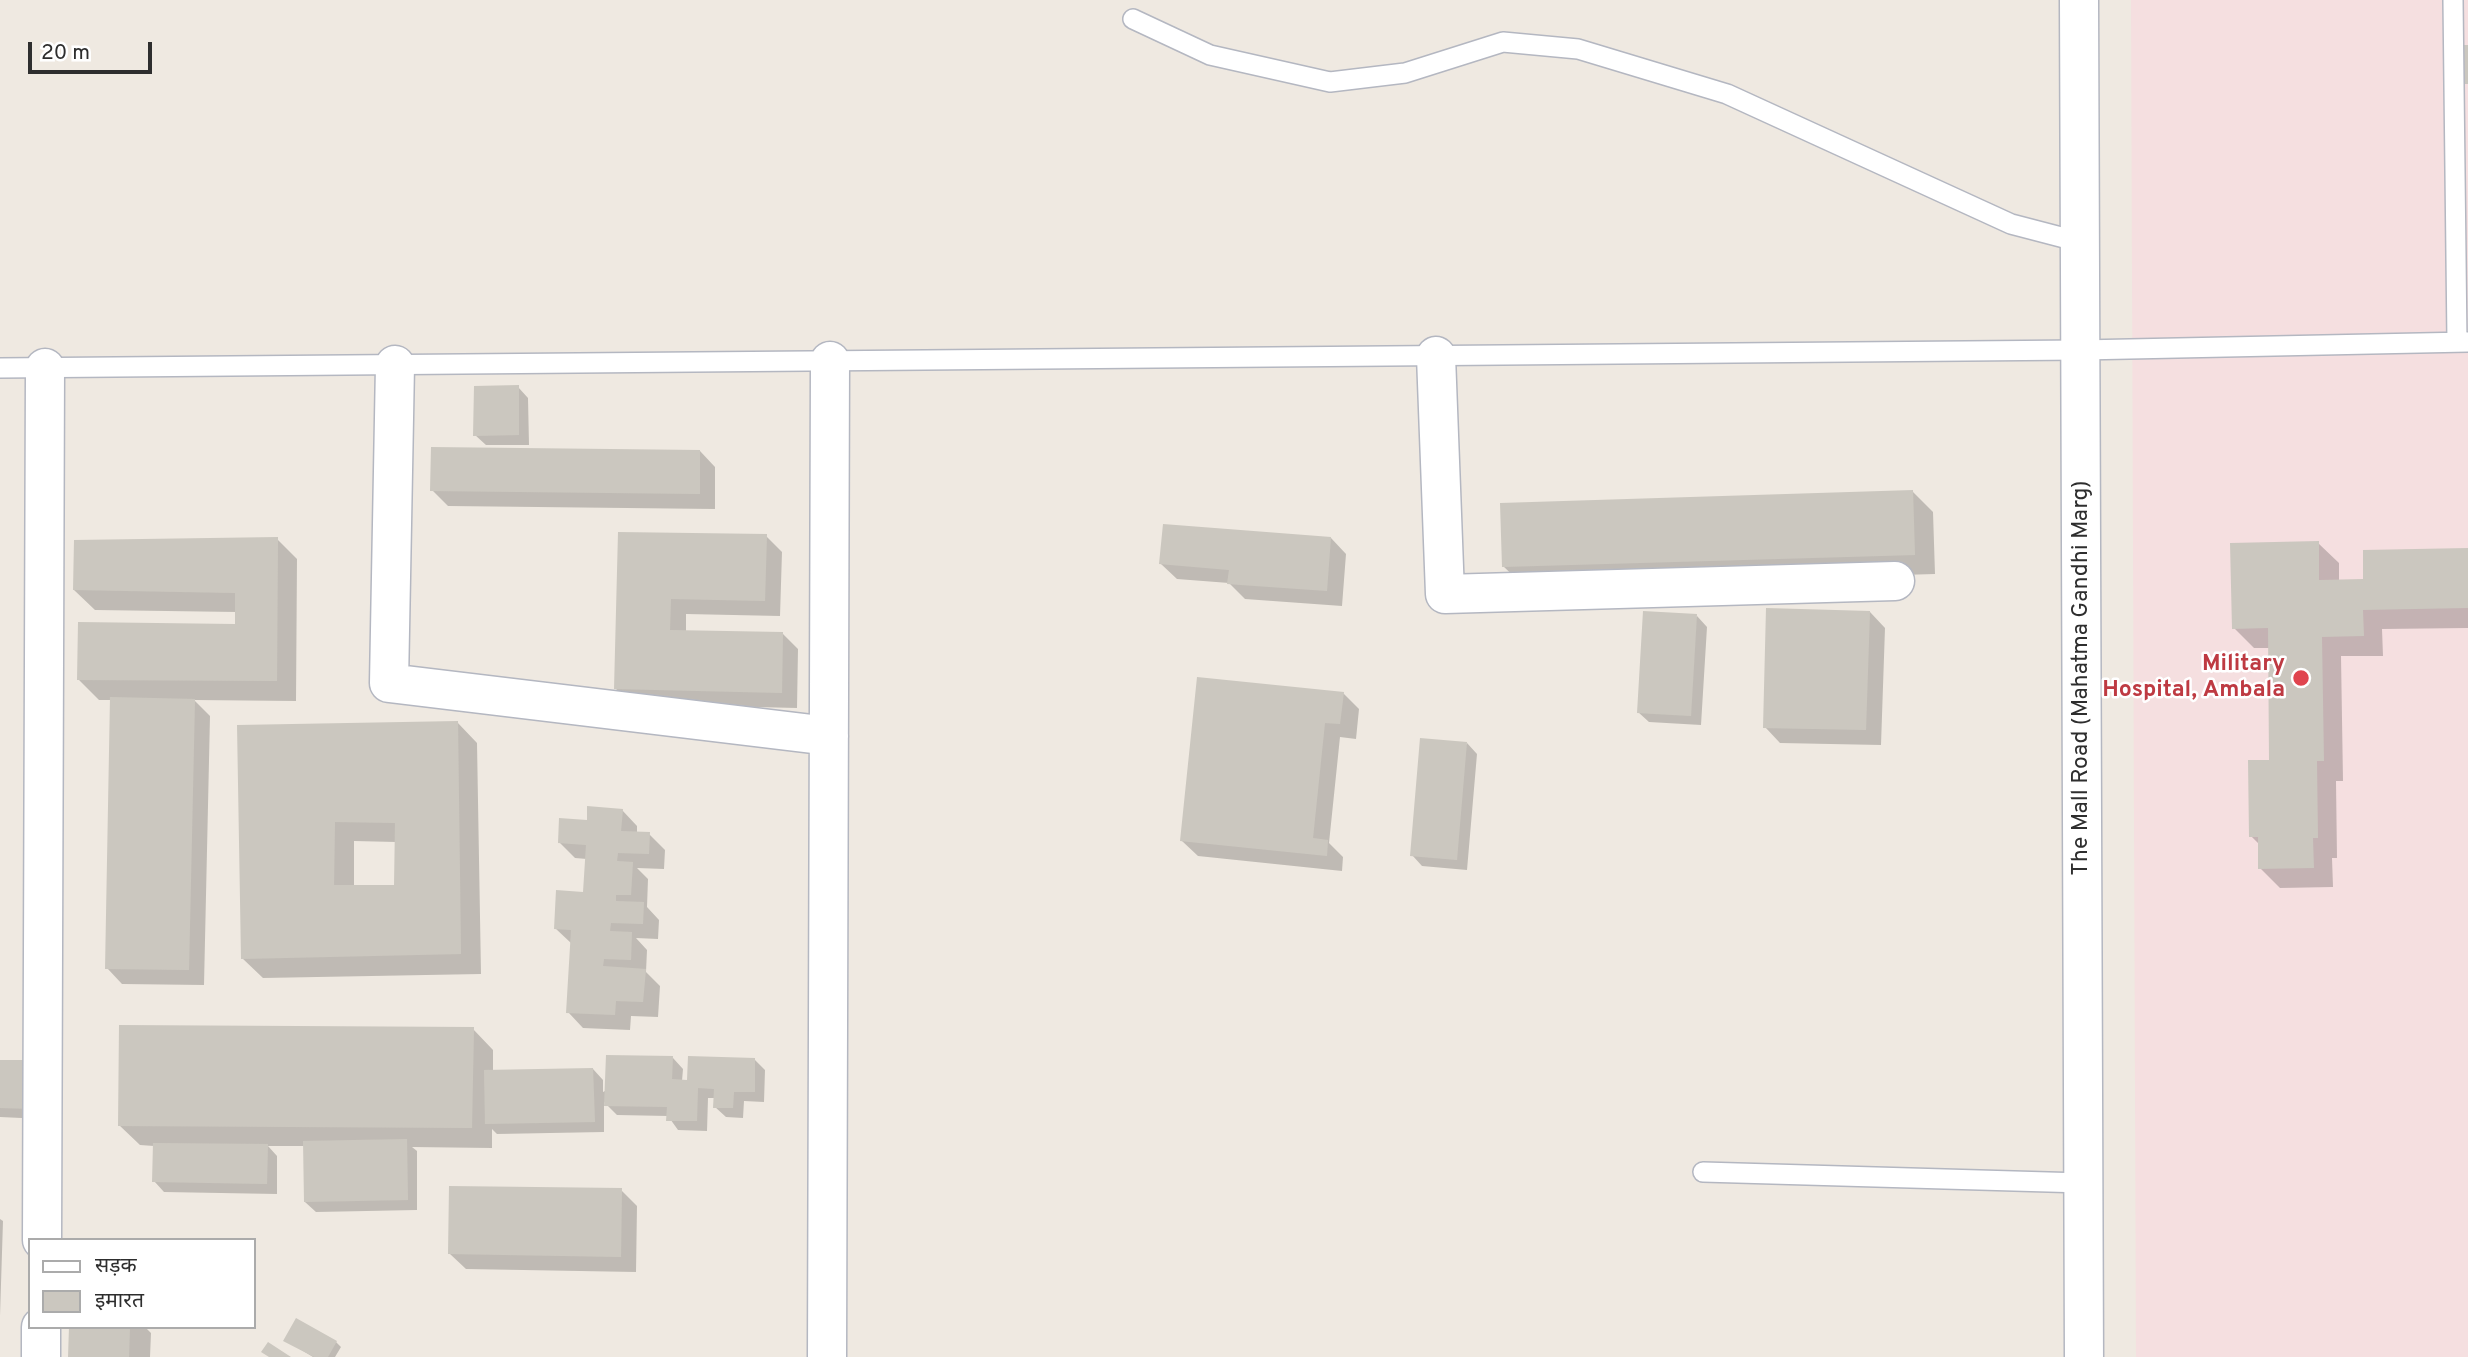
<!DOCTYPE html>
<html>
<head>
<meta charset="utf-8">
<style>
	body { margin:0 }
	#map { position:relative; width:2468px; height:1357px; overflow:hidden; background:#efe9e1; font-family:Overpass,"Noto Sans Devanagari",sans-serif }
	canvas { display:block }
	.legend { position:absolute; left:28px; top:1238px; width:228px; height:91px; box-sizing:border-box; background:#fff; border:2px solid #ababab; margin:0; padding:9px 12px; list-style:none; font-size:21px; color:#2e2e2e }
	.legend li { display:flex; align-items:center; gap:14px; height:35px }
	.legend b { width:35px; border:2px solid #ababab }
	.scale { position:absolute; left:28px; top:42px; width:124px; height:32px; box-sizing:border-box; border:4px solid #2e2e2e; border-top:0; padding-left:9px; font-size:21px; line-height:24px; white-space:nowrap; color:#2e2e2e; -webkit-text-stroke:5px #fff; paint-order:stroke }
</style>
</head>
<body>
<div id="map">
<canvas width="2468" height="1357"></canvas>
<ul class="legend">
<li><b style="height:9px;background:#fff"></b>सड़क</li>
<li><b style="height:19px;background:#cbc7bf"></b>इमारत</li>
</ul>
<div class="scale">20 m</div>
</div>
<script>
const ctx = document.querySelector('canvas').getContext('2d');
ctx.lineJoin = 'round';
function fill(path, color) {
  ctx.fillStyle = color;
  ctx.fill(path, 'evenodd');
}
function shape(rows) {
  const path = new Path2D();
  for (const r of rows) {
    path.moveTo(r[0], r[1]);
    for (let i = 2; i < r.length; i += 2) path.lineTo(r[i], r[i + 1]);
  }
  return path;
}
function trace(path, color, width, dash) {
  ctx.strokeStyle = color;
  ctx.lineWidth = width;
  ctx.lineCap = dash ? 'butt' : 'round';
  ctx.setLineDash(dash || []);
  ctx.stroke(path);
}
function write(font, color, halo, rows, align = 'center') {
  ctx.font = font + ' Overpass,sans-serif';
  ctx.lineWidth = 5;
  ctx.setLineDash([]);
  ctx.textBaseline = 'middle';
  ctx.strokeStyle = halo;
  ctx.fillStyle = color;
  for (const [text, x, y, turn = 0] of rows) {
    ctx.save();
    ctx.translate(x, y);
    ctx.rotate((+turn || 0) * Math.PI / 180);
    ctx.textAlign = isNaN(turn) ? turn : align;
    if (halo) ctx.strokeText(text, 0, 0);
    ctx.fillText(text, 0, 0);
    ctx.restore();
  }
}
fill(shape([
	[2131,0,2468,0,2468,1357,2136,1357]
]), '#f5dfe0');
fill(shape([
	[518,387,528,398,529,445,486,445,475,435],
	[700,451,715,467,715,509,448,506,432,490],
	[1913,492,1933,512,1935,574,1524,586,1503,566],
	[620,533,766,536,782,552,780,616,686,614,686,632,783,634,798,649,797,708,632,704,616,689],
	[1331,538,1346,554,1342,606,1245,599,1229,583,1177,579,1161,564],
	[277,539,297,559,296,701,194,700,210,716,204,985,122,984,107,968,112,700,99,700,79,680,237,625,237,612,95,610,74,590],
	[2318,543,2339,563,2339,582,2365,581,2468,550,2468,628,2382,629,2383,656,2341,656,2343,781,2336,781,2337,858,2332,858,2333,887,2280,888,2260,868,2260,845,2251,836,2271,761,2270,648,2254,648,2234,628],
	[1870,612,1885,628,1881,745,1780,743,1765,727],
	[1697,616,1707,627,1701,725,1649,722,1638,712],
	[1343,693,1359,709,1356,739,1340,737,1329,843,1343,857,1342,871,1198,856,1182,841],
	[457,722,477,743,481,974,263,978,242,958,239,727],
	[354,841,396,842,396,887,354,887],
	[1467,743,1477,754,1467,870,1422,866,1412,855],
	[622,810,637,826,637,833,649,834,665,850,664,869,637,868,648,879,647,907,659,920,658,939,636,938,647,950,646,972,660,986,658,1017,631,1016,630,1030,583,1028,568,1012,572,944,555,928,585,894,587,859,575,858,559,842,589,822],
	[473,1029,493,1050,493,1071,593,1069,603,1080,603,1092,673,1058,683,1069,682,1081,689,1081,755,1060,765,1070,764,1102,744,1101,743,1118,726,1117,715,1107,716,1098,708,1098,707,1131,678,1130,668,1116,617,1115,604,1102,604,1132,497,1134,492,1129,492,1148,412,1147,417,1151,417,1210,316,1212,305,1202,305,1146,268,1146,277,1156,277,1194,164,1192,154,1181,154,1146,140,1145,119,1125],
	[0,1061,43,1119,0,1117],
	[621,1190,637,1206,636,1272,466,1269,450,1254],
	[0,1219,3,1221,0,1316],
	[71,1327,145,1327,151,1333,150,1357,70,1357],
	[285,1340,336,1342,341,1347,335,1357,313,1357]
]), '#0003');
fill(shape([
	[2460,45,2468,45,2468,84,2460,84],
	[519,385,519,435,473,436,474,386],
	[431,447,700,450,700,494,430,491],
	[1913,490,1915,555,1502,567,1500,503],
	[1163,524,1331,537,1327,591,1227,584,1229,570,1159,564],
	[618,532,767,534,765,601,671,599,670,630,783,632,782,693,614,689],
	[278,537,277,681,77,680,78,622,235,624,235,593,73,590,74,540],
	[2319,541,2319,580,2363,579,2363,550,2468,548,2468,608,2363,610,2364,636,2322,637,2324,761,2317,761,2318,838,2313,838,2314,868,2258,869,2258,837,2249,837,2248,760,2269,760,2268,628,2232,629,2230,543],
	[1766,608,1870,611,1866,730,1763,728],
	[1643,611,1697,614,1691,716,1637,713],
	[1197,677,1344,692,1340,724,1325,723,1313,838,1328,840,1327,856,1180,841],
	[110,697,195,699,189,970,105,969],
	[458,721,461,954,241,959,237,725],
	[335,822,395,823,394,885,334,885],
	[1420,738,1467,742,1457,860,1410,856],
	[587,806,623,809,621,831,650,832,649,854,618,853,617,861,633,862,631,895,616,895,616,901,644,902,643,924,611,923,610,931,632,932,631,960,604,959,603,966,646,969,643,1002,616,1001,615,1015,566,1013,571,930,554,929,556,890,583,892,586,845,558,843,559,818,587,820],
	[119,1025,474,1027,472,1128,118,1126],
	[606,1055,673,1056,672,1079,687,1080,688,1056,755,1058,755,1092,734,1092,733,1108,713,1108,714,1089,698,1088,697,1121,666,1121,667,1107,604,1106],
	[0,1060,35,1060,33,1109,0,1108],
	[593,1068,595,1122,485,1124,484,1070],
	[407,1139,408,1200,304,1202,303,1141],
	[153,1143,268,1144,267,1184,152,1182],
	[449,1186,622,1188,621,1257,448,1254],
	[296,1318,337,1341,328,1357,314,1357,283,1341],
	[69,1327,130,1327,129,1357,68,1357],
	[268,1342,291,1357,269,1357,261,1352]
]), '#cbc7bf');
const lane = shape([
	[2453,0,2457,342],
	[1133,19,1210,55,1330,82,1405,73,1503,42,1578,49,1727,94,2011,224,2080,242],
	[0,368,2081,350,2468,342],
	[1703,1172,2083,1183]
]);
const street = shape([
	[1436,356,1445,594,1895,581],
	[395,365,389,683,829,736],
	[42,1240,45,368],
	[41,1357,41,1327],
	[827,1357,830,361]
]);
const secondary = shape([
	[2079,0,2084,1357]
]);
trace(lane, '#b4b7c1', 22);
trace(street, '#b4b7c1', 41);
trace(secondary, '#b4b7c1', 41);
trace(lane, '#fff', 19);
trace(street, '#fff', 38);
trace(secondary, '#fff', 38);
for (const [x, y, r, color] of [
	[2301,678,9,"#e0444e"]
]) {
  const dot = new Path2D();
  dot.arc(x, y, r, 0, 2 * Math.PI);
  ctx.fillStyle = color;
  ctx.fill(dot);
  trace(dot, '#fff', 2.5);
}
write('bold 23px', '#be3a42', '#fff', [
	["Military",2285,665],
	["Hospital, Ambala",2285,691]
], 'right');
write('23px', '#2e2e2e', '#fff', [
	["The Mall Road (Mahatma Gandhi Marg)",2082,678,-90]
]);
</script>
</body>
</html>
